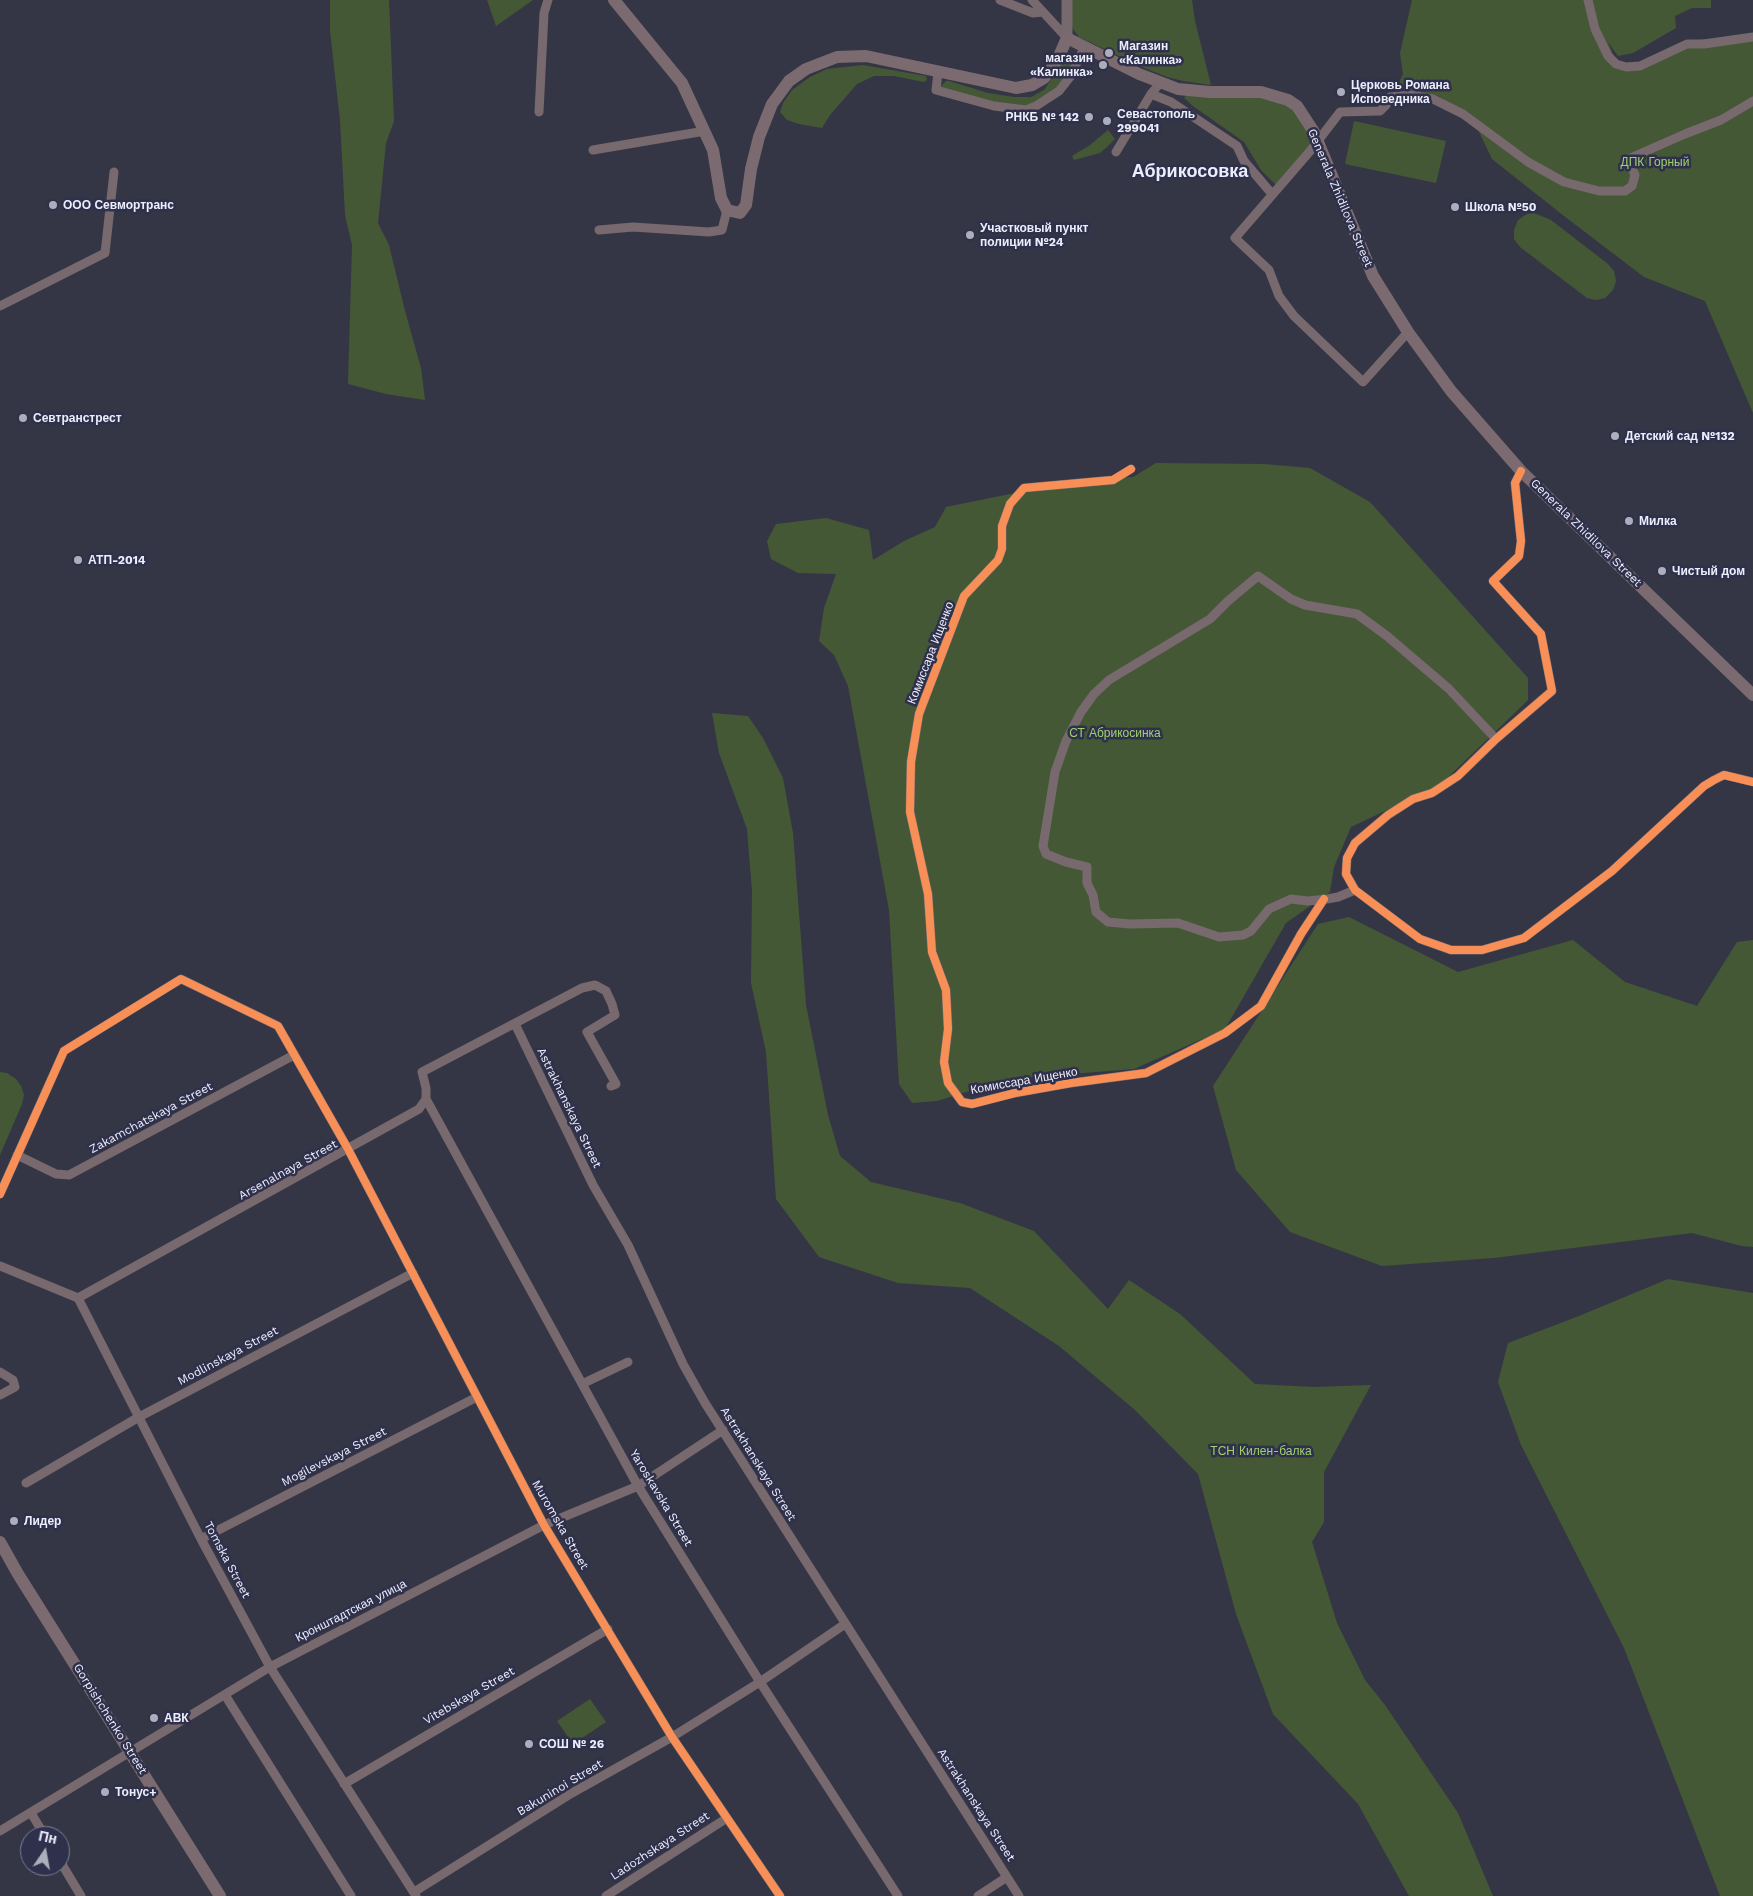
<!DOCTYPE html>
<html>
<head>
<meta charset="utf-8">
<style>
	body { margin:0 }
	#map { position:relative; width:1753px; height:1896px; overflow:hidden; background:#353645; font-family:"Work Sans",sans-serif }
	canvas { display:block }
	.north { position:absolute; left:20px; top:1826px; width:50px; height:50px; box-sizing:border-box; background:#2f304b; border:1px solid #7b7c92; border-radius:50%; rotate:12deg; font-size:14px; font-weight:700; line-height:20px; text-align:center; color:#edeefc }
	.north::after { content:''; display:block; margin:auto; width:18px; height:22px; background:#adaebc; clip-path:polygon(50% 0,100% 100%,50% 72%,0 100%) }
</style>
</head>
<body>
<div id="map">
<canvas width="1753" height="1896"></canvas>
<div class="north">Пн</div>
</div>
<script>
const ctx = document.querySelector('canvas').getContext('2d');
ctx.lineJoin = 'round';
function fill(path, color) {
  ctx.fillStyle = color;
  ctx.fill(path, 'evenodd');
}
function shape(rows) {
  const path = new Path2D();
  for (const r of rows) {
    path.moveTo(r[0], r[1]);
    for (let i = 2; i < r.length; i += 2) path.lineTo(r[i], r[i + 1]);
  }
  return path;
}
function trace(path, color, width, dash) {
  ctx.strokeStyle = color;
  ctx.lineWidth = width;
  ctx.lineCap = dash ? 'butt' : 'round';
  ctx.setLineDash(dash || []);
  ctx.stroke(path);
}
function write(font, color, halo, rows, align = 'center') {
  ctx.font = font + ' "Work Sans",sans-serif';
  ctx.lineWidth = 5;
  ctx.setLineDash([]);
  ctx.textBaseline = 'middle';
  ctx.strokeStyle = halo;
  ctx.fillStyle = color;
  for (const [text, x, y, turn = 0] of rows) {
    ctx.save();
    ctx.translate(x, y);
    ctx.rotate((+turn || 0) * Math.PI / 180);
    ctx.textAlign = isNaN(turn) ? turn : align;
    if (halo) ctx.strokeText(text, 0, 0);
    ctx.fillText(text, 0, 0);
    ctx.restore();
  }
}
fill(shape([
	[330,0,389,0,394,121,386,143,378,223,389,245,405,311,421,368,425,400,386,394,348,384,352,245,345,215,340,120,330,31],
	[487,0,533,0,496,26],
	[1071,0,1192,0,1195,21,1211,85,1183,81,1167,77,1142,67,1079,37,1073,29,1069,18],
	[1412,0,1711,0,1711,8,1692,8,1675,16,1676,28,1633,53,1618,56,1608,42,1616,61,1639,65,1688,41,1753,34,1753,413,1705,301,1644,277,1564,216,1492,159,1472,117,1438,96,1397,87,1403,74,1400,53],
	[1068,54,1073,64,1062,82,1047,97,1023,107,996,102,942,89,941,86,946,81,949,81,988,93,1014,97,1031,97,1044,90],
	[863,65,926,76,927,80,924,82,894,76,874,76,857,84,830,115,822,128,799,124,787,120,780,112,783,103,792,90,810,77,827,69],
	[1187,94,1280,98,1302,117,1309,131,1310,145,1276,185,1261,170,1244,142,1193,106,1184,98],
	[1354,121,1446,141,1436,183,1345,164],
	[1108,130,1115,139,1108,146,1100,153,1074,160,1072,156,1090,145],
	[1534,213,1551,220,1608,264,1614,271,1616,281,1613,290,1605,298,1596,300,1587,298,1520,247,1514,239,1514,230,1518,220,1527,214],
	[1156,463,1264,464,1310,468,1370,502,1528,678,1528,700,1440,785,1351,827,1334,867,1330,892,1286,923,1225,1029,1134,1069,1008,1079,937,1101,912,1103,899,1084,889,910,848,686,834,655,819,641,824,608,836,574,798,573,771,559,767,541,776,524,826,518,869,530,873,560,904,541,935,527,946,507,1079,480,1133,477],
	[712,713,748,716,763,738,783,778,793,833,806,1005,828,1115,840,1156,871,1182,960,1203,1034,1231,1108,1309,1129,1280,1180,1314,1255,1384,1314,1387,1371,1385,1324,1472,1324,1522,1312,1542,1337,1623,1365,1680,1385,1705,1458,1813,1493,1896,1409,1896,1358,1804,1273,1714,1236,1614,1198,1474,1135,1410,1059,1346,970,1288,898,1283,819,1257,776,1199,766,1052,751,983,752,891,747,829,719,753],
	[1349,917,1458,972,1573,940,1625,982,1697,1006,1737,942,1753,940,1753,1247,1742,1246,1692,1233,1494,1258,1382,1266,1290,1232,1236,1170,1213,1086,1318,924],
	[0,1072,7,1073,16,1079,21,1086,24,1095,22,1104,0,1155],
	[1668,1279,1753,1293,1753,1896,1720,1896,1624,1648,1521,1445,1498,1382,1508,1343,1579,1316],
	[590,1699,606,1722,573,1744,557,1721]
]), '#455836');
trace(shape([
	[1000,0,1033,13,1043,12],
	[1032,0,1067,38],
	[1588,0,1595,29,1608,56,1616,64,1626,67,1640,66,1687,44,1704,44,1753,37],
	[938,72,936,90,994,106,1026,110,1036,106,1059,91,1070,77,1084,48],
	[1151,94,1171,102,1237,146,1244,161,1272,194],
	[539,112,544,13,548,0],
	[593,150,705,131],
	[1116,152,1151,94,1160,83],
	[599,230,633,227,709,232,722,230,727,210],
	[0,306,105,253,114,172],
	[1408,332,1363,382,1294,316,1279,296,1269,270,1235,238,1311,150,1340,112,1380,111,1386,105,1390,97,1411,95,1433,99,1463,114,1528,162,1564,182,1599,191,1625,191,1632,186,1635,175,1628,159,1685,134,1721,120,1753,101],
	[1131,469,1113,480,1024,488,1010,504,1002,526,1002,549,998,560,964,596,919,714,911,762,910,812,928,894,932,952,946,990,948,1029,944,1062,948,1083,962,1102,972,1104,1015,1093,1071,1083,1146,1073,1225,1033,1261,1006,1301,934,1324,899],
	[1521,471,1515,483,1521,541,1519,556,1493,581,1541,634,1552,691,1496,739,1458,776,1432,793,1413,799,1388,815,1355,843,1347,858,1346,874,1355,890,1420,939,1451,950,1482,950,1524,938,1612,871,1704,786,1714,780,1724,775,1753,782],
	[1355,890,1338,897,1327,899,1308,901,1291,899,1269,909,1251,931,1243,935,1219,937,1178,923,1130,924,1108,922,1096,912,1093,895,1087,883,1087,867,1066,862,1046,854,1043,846,1055,772,1066,741,1081,712,1094,694,1109,680,1210,619,1228,601,1258,576,1291,599,1305,605,1357,614,1387,636,1449,689,1496,739],
	[515,1024,593,1185,628,1245,683,1364,705,1403,1019,1896],
	[426,1099,638,1486,760,1682,898,1896],
	[17,1155,56,1174,69,1175,294,1055],
	[0,1194,64,1051,181,979,278,1026,348,1149,544,1525,672,1737,780,1896],
	[0,1266,78,1298,201,1539,270,1667,416,1896],
	[78,1298,419,1109,426,1099,426,1088,422,1072,582,988,595,985,606,991,612,1004,615,1015,587,1032,616,1084,611,1086],
	[0,1372,13,1380,15,1387,0,1395],
	[582,1384,628,1362],
	[26,1483,139,1417,413,1273],
	[201,1539,477,1397],
	[225,1695,351,1896],
	[344,1784,608,1629],
	[31,1813,45,1836],
	[0,1831,270,1667,544,1525,638,1486,723,1430],
	[60,1861,81,1896],
	[414,1892,572,1793,672,1737,760,1682,845,1624],
	[606,1896,727,1818],
	[978,1896,1007,1877]
]), '#77696d', 9);
trace(shape([
	[1067,0,1067,38]
]), '#77696d', 11);
trace(shape([
	[614,0,682,83,713,150,721,198,727,210,740,213,746,205,751,169,759,137,772,104,789,81,806,69,837,57,866,56,1016,88,1032,85,1044,78,1057,61,1067,38,1139,74,1178,89,1210,92,1261,92,1288,100,1297,106,1314,132,1373,276,1408,332,1451,391,1521,471,1753,695],
	[0,1542,18,1574,220,1896]
]), '#7b6b70', 12);
trace(shape([
	[1131,469,1113,480,1024,488,1010,504,1002,526,1002,549,998,560,964,596,919,714,911,762,910,812,928,894,932,952,946,990,948,1029,944,1062,948,1083,962,1102,972,1104,1015,1093,1071,1083,1146,1073,1225,1033,1261,1006,1301,934,1324,899],
	[1521,471,1515,483,1521,541,1519,556,1493,581,1541,634,1552,691,1496,739,1458,776,1432,793,1413,799,1388,815,1355,843,1347,858,1346,874,1355,890,1420,939,1451,950,1482,950,1524,938,1612,871,1704,786,1714,780,1724,775,1753,782],
	[0,1194,64,1051,181,979,278,1026,348,1149,544,1525,672,1737,780,1896]
]), '#f78f57', 8);
for (const [x, y, r, color] of [
	[1109,53,5,"#adaebc"],
	[1103,65,5,"#adaebc"],
	[1341,92,5,"#adaebc"],
	[1089,117,5,"#adaebc"],
	[1107,121,5,"#adaebc"],
	[53,205,5,"#adaebc"],
	[1455,207,5,"#adaebc"],
	[970,235,5,"#adaebc"],
	[23,418,5,"#adaebc"],
	[1615,436,5,"#adaebc"],
	[1629,521,5,"#adaebc"],
	[78,560,5,"#adaebc"],
	[1662,571,5,"#adaebc"],
	[14,1521,5,"#adaebc"],
	[154,1718,5,"#adaebc"],
	[529,1744,5,"#adaebc"],
	[105,1792,5,"#adaebc"]
]) {
  const dot = new Path2D();
  dot.arc(x, y, r, 0, 2 * Math.PI);
  ctx.fillStyle = color;
  ctx.fill(dot);
  trace(dot, '#2f304b', 2);
}
write('bold 12px', '#edeefc', '#2f304b', [
	["Магазин",1119,46],
	["«Калинка»",1119,60],
	["магазин",1093,58,"right"],
	["«Калинка»",1093,72,"right"],
	["Церковь Романа",1351,85],
	["Исповедника",1351,99],
	["Севастополь",1117,114],
	["299041",1117,128],
	["РНКБ № 142",1079,117,"right"],
	["ООО Севмортранс",63,205],
	["Школа №50",1465,207],
	["Участковый пункт",980,228],
	["полиции №24",980,242],
	["Севтранстрест",33,418],
	["Детский сад №132",1625,436],
	["Милка",1639,521],
	["АТП-2014",88,560],
	["Чистый дом",1672,571],
	["Лидер",24,1521],
	["АВК",164,1718],
	["СОШ № 26",539,1744],
	["Тонус+",115,1792]
], 'left');
write('12px', '#9fd26d', '#2f304b', [
	["ДПК Горный",1655,162],
	["СТ Абрикосинка",1115,733],
	["ТСН Килен-балка",1261,1451]
]);
write('12px', '#edeefc', '#2f304b', [
	["Generala Zhidilova Street",1340,198,67],
	["Generala Zhidilova Street",1586,533,44],
	["Комиссара Ищенко",931,653,-69],
	["Комиссара Ищенко",1024,1081,-10],
	["Astrakhanskaya Street",569,1108,64],
	["Zakamchatskaya Street",151,1118,-28],
	["Arsenalnaya Street",288,1170,-29],
	["Modlinskaya Street",228,1356,-28],
	["Mogilevskaya Street",334,1457,-27],
	["Astrakhanskaya Street",758,1464,58],
	["Yaroskavska Street",661,1498,59],
	["Muromska Street",560,1525,60],
	["Tomska Street",227,1560,62],
	["Кронштадтская улица",351,1611,-27],
	["Vitebskaya Street",469,1696,-30],
	["Gorpishchenko Street",110,1719,58],
	["Bakuninoi Street",560,1788,-31],
	["Astrakhanskaya Street",976,1805,57],
	["Ladozhskaya Street",660,1846,-33]
]);
write('bold 18px', '#edeefc', '#2f304b', [
	["Абрикосовка",1190,172]
]);
</script>
</body>
</html>
